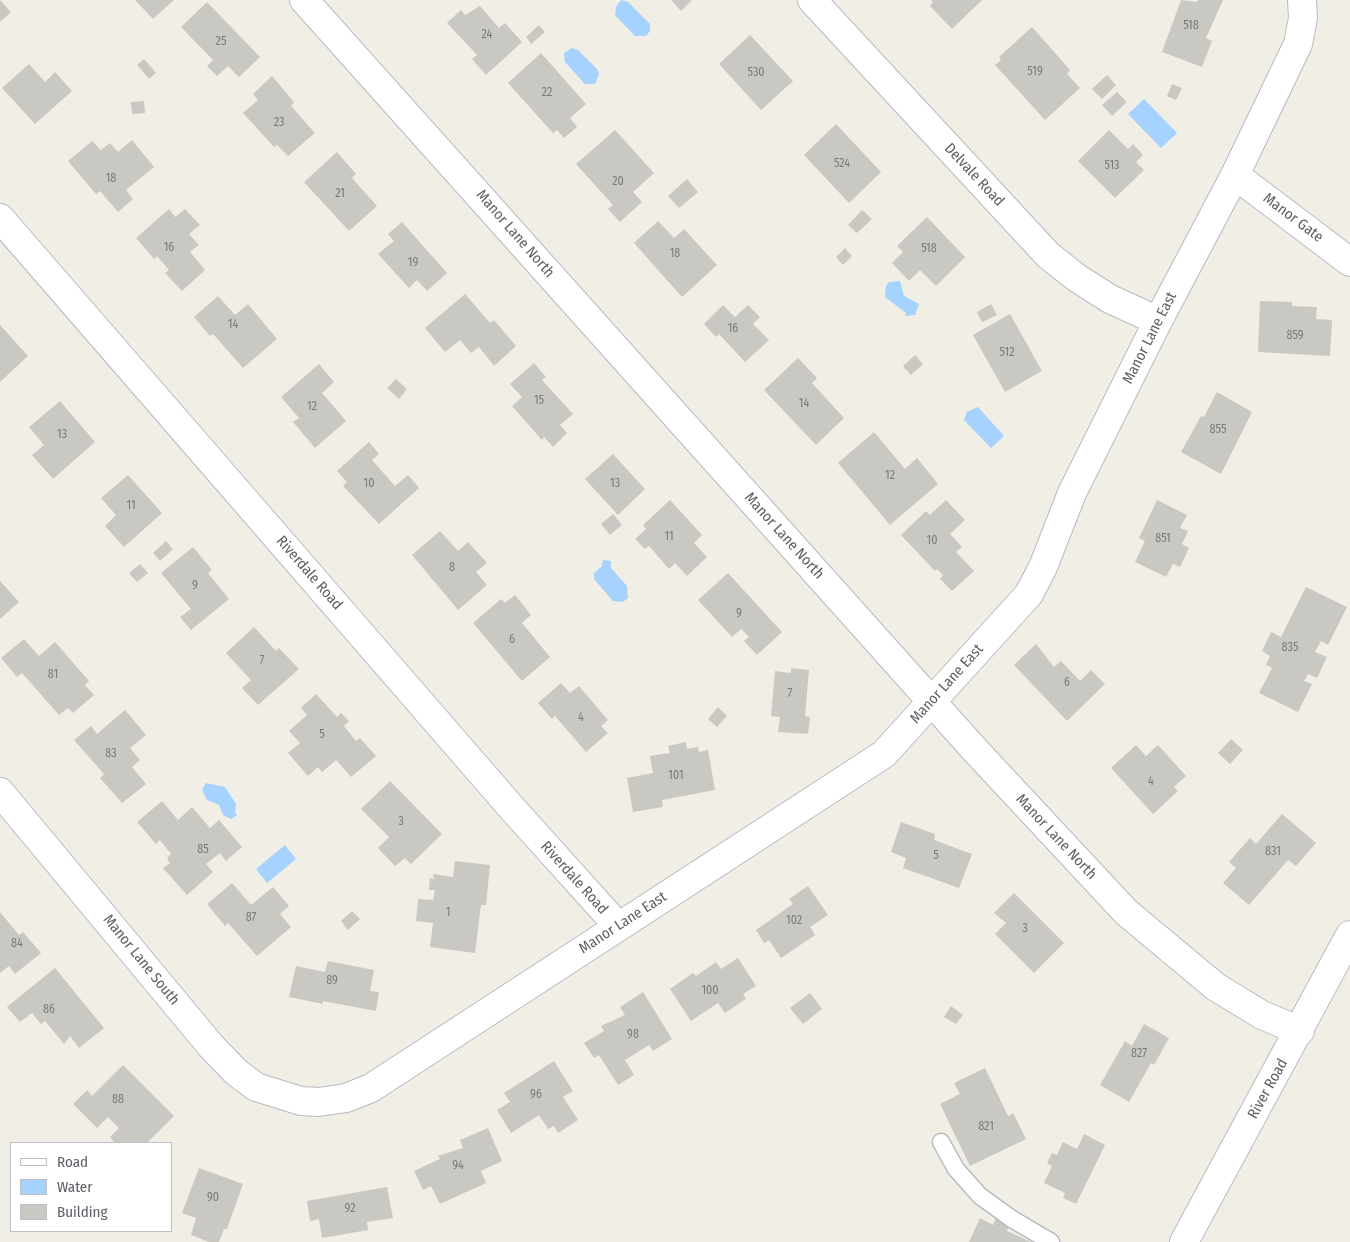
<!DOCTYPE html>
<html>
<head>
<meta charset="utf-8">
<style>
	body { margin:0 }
	#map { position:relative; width:1350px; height:1242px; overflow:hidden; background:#f0eee5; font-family:"Fira Sans Condensed",sans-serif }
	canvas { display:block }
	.legend { position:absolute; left:10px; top:1142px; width:162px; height:90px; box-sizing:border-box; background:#fff; border:1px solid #bebfc2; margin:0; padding:6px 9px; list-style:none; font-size:15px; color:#5c6066 }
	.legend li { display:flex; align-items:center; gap:10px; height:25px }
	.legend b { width:25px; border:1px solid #bebfc2 }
</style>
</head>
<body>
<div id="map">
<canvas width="1350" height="1242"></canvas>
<ul class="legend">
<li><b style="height:6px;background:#fff"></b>Road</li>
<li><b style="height:14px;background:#a5d2ff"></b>Water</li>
<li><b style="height:14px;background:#cac8c2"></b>Building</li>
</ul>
</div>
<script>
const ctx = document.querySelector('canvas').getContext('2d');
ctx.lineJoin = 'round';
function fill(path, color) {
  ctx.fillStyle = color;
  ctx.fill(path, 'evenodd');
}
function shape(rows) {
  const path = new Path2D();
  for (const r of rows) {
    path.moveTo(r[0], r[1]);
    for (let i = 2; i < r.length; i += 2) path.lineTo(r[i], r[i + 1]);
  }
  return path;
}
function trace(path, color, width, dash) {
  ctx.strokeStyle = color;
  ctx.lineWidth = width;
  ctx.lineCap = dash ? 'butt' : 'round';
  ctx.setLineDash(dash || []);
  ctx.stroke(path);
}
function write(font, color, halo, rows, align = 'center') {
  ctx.font = font + ' "Fira Sans Condensed",sans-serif';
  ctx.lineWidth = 4;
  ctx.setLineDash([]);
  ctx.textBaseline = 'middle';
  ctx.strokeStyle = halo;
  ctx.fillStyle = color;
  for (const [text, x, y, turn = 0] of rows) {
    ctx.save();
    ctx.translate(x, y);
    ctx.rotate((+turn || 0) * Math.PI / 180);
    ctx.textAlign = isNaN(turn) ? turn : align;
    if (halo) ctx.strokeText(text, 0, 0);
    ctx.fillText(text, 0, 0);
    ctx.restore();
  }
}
fill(shape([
	[621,0,628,2,650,24,650,31,646,36,635,36,615,15,616,7],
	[572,48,578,50,597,69,599,74,595,84,585,84,565,62,564,53],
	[1144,99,1177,133,1161,148,1128,114],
	[900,281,904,296,919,304,915,315,905,316,906,313,885,297,886,286,889,282],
	[978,407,1004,436,991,448,964,420,967,412],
	[603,560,611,561,611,568,627,586,628,598,623,602,613,601,594,579,594,573,602,566],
	[206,783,225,787,236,804,235,812,237,815,231,819,223,815,219,805,207,800,202,790],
	[285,845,296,859,267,883,256,869]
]), '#a5d2ff');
fill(shape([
	[0,0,11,12,0,22],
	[135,0,174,0,153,19],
	[671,0,692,0,681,11],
	[931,0,982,0,952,29,930,6,933,2],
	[1181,0,1197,2,1198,0,1223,0,1206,38,1212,41,1202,67,1162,52],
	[207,2,260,57,239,77,228,66,217,76,207,66,213,60,181,27],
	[480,6,499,28,505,23,522,42,486,75,472,59,477,55,447,23,461,10,465,15],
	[539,25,545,32,531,44,526,37],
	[1032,27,1070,70,1067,74,1080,88,1045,120,995,65,1001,60,999,57],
	[750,35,793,81,761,110,719,64],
	[541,53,586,104,570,118,577,127,564,138,557,130,553,133,508,83],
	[144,59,156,73,149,79,137,65],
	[29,64,45,82,55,72,72,91,35,124,2,88],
	[1107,75,1116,85,1102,99,1092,89],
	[272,76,294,102,291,106,315,133,288,156,277,145,274,147,243,113,258,100,253,94],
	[1172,84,1182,88,1176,100,1167,96],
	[1117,92,1127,102,1112,116,1102,105],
	[144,101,145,113,132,114,131,102],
	[836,124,881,172,849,203,804,155],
	[615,130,654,173,633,192,642,202,620,222,608,209,613,205,576,164],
	[1109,130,1128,149,1133,144,1143,155,1136,162,1144,170,1115,198,1078,161],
	[132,140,154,167,126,190,133,199,118,212,100,191,96,194,68,161,92,141,101,150,110,143,118,152],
	[337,152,356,174,352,178,377,206,349,231,304,182],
	[687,179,698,192,679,208,668,196],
	[169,209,175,217,185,209,200,225,189,234,199,245,190,252,205,270,182,291,165,273,169,270,157,256,154,259,136,238],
	[862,210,872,219,857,233,848,225],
	[927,217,965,257,936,286,920,270,909,281,892,263,903,252,897,246],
	[658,221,674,238,684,229,717,265,682,297,634,243],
	[402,222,447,273,427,291,417,280,409,288,378,254,394,241,388,234],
	[845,248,852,256,843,265,836,257],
	[465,294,490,323,494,320,516,346,494,366,479,347,471,353,460,340,445,352,425,328],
	[218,296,235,315,248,304,277,339,243,368,213,334,210,336,194,317],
	[1260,301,1292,302,1292,306,1317,307,1316,319,1332,320,1330,356,1258,352],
	[991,304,997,315,982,322,977,312],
	[723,305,735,317,748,305,760,317,753,324,769,340,745,362,719,334,716,337,704,324],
	[1010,314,1042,371,1005,392,973,335],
	[0,325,28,356,0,382],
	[915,355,923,364,911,375,903,366],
	[798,358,817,378,812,383,844,418,816,445,764,390],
	[534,363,546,377,542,380,573,414,560,425,567,433,553,447,544,437,542,440,512,406,522,397,510,384],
	[319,364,334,382,322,393,346,421,315,448,293,422,299,418,281,397],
	[396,379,407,389,399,399,387,388],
	[1217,392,1252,412,1221,474,1181,452,1201,416,1204,417],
	[60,401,95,442,53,479,32,455,44,445,29,427],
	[874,432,905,469,917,458,938,484,890,525,838,463],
	[369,442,379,454,372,460,395,486,408,475,419,488,379,524,343,486,347,482,337,471],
	[613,454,645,489,618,515,585,479],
	[128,475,162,513,124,547,105,526,116,515,101,498],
	[670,500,702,535,694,543,707,557,687,576,675,563,669,569,649,546,645,549,635,539,646,529,643,525],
	[946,500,965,520,950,534,962,547,956,552,974,571,952,591,940,579,943,575,937,569,935,571,901,535,926,511,930,515],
	[1157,500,1187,515,1180,528,1188,531,1182,544,1189,548,1180,567,1173,564,1166,577,1135,562,1145,541,1139,538],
	[613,514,622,525,610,535,601,524],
	[440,531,458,551,468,542,487,563,476,572,487,585,458,610,412,555],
	[166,541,173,549,160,561,153,553],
	[193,547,212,570,208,573,229,599,191,630,180,617,191,609,161,573],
	[140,564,148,573,137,582,129,573],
	[728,573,782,632,757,655,744,641,749,637,741,629,732,637,698,600],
	[0,581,19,602,0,619],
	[1306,587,1347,607,1328,645,1321,641,1315,652,1327,657,1317,678,1308,674,1304,681,1312,684,1298,712,1259,693,1272,668,1266,665,1270,656,1262,651,1271,632,1281,637],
	[515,595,531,615,522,623,550,657,522,681,473,623,501,599,505,603],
	[254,627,276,651,279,648,299,669,258,705,242,688,251,680,226,653],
	[24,639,39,656,55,642,89,681,85,685,94,695,73,713,68,708,59,715,22,673,17,677,1,658],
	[1036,644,1054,667,1061,661,1080,681,1091,670,1105,684,1067,721,1014,665],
	[791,668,809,670,805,716,810,717,808,734,778,732,780,717,771,716,775,671,791,673],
	[561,683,570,693,579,686,608,720,601,726,608,733,586,752,555,716,552,719,538,703],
	[316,694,337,717,341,713,349,721,344,726,356,741,360,738,376,756,351,777,336,760,322,772,318,767,308,776,288,753,300,743,289,731,307,715,301,708],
	[718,707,727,716,717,727,708,719],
	[125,710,146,735,130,748,140,760,132,767,146,784,122,803,100,778,104,774,74,740,91,726,97,734],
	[1231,739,1243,750,1230,764,1218,753],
	[686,742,687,749,698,747,699,752,708,750,715,790,662,800,663,807,633,812,627,778,653,773,650,756,670,753,668,746],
	[1136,745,1146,756,1158,745,1186,776,1174,787,1178,791,1153,814,1111,768],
	[390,781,442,834,411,864,405,858,395,866,378,848,389,837,361,809],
	[162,801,178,820,192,807,210,828,219,820,242,847,226,861,220,853,206,864,213,872,187,895,163,868,170,863,167,858,171,854,160,840,156,844,137,822],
	[1282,814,1316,843,1296,866,1288,860,1249,905,1223,883,1236,868,1229,862,1250,838,1256,844],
	[901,822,935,834,934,840,972,854,959,888,903,868,906,858,891,852],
	[455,861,490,865,486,905,481,905,475,953,430,947,433,923,416,921,418,899,433,900,435,890,429,890,430,878,434,879,433,874,453,877],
	[232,883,251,905,273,887,289,906,280,914,291,927,257,956,228,923,225,926,207,904],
	[808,886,828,915,810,927,815,935,781,958,769,940,764,943,756,930,793,904,789,899],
	[1014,893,1064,943,1034,973,995,934,1006,923,994,913],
	[352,911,360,919,348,930,341,921],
	[0,912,19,935,23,932,41,953,15,974,9,966,0,973],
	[738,958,756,986,743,994,746,999,725,1013,718,1003,691,1021,670,989,693,973,696,976,716,962,721,969],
	[328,961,374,970,370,991,379,992,376,1011,323,1001,323,1004,289,997,296,966,325,972],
	[55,968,104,1028,79,1048,70,1036,64,1044,45,1021,41,1024,32,1013,20,1022,7,1007],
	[643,992,672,1039,653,1051,649,1045,625,1060,634,1075,618,1085,599,1055,594,1058,584,1043,604,1031,601,1026,625,1015,620,1007],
	[810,993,822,1009,803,1024,790,1008],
	[951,1006,963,1015,956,1024,944,1017],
	[1144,1024,1169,1038,1154,1065,1151,1063,1129,1102,1100,1085,1125,1041,1132,1046],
	[554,1061,573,1091,563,1097,578,1120,558,1133,554,1126,548,1129,539,1115,511,1133,497,1110,510,1102,504,1093],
	[123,1065,174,1116,147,1143,115,1143,110,1137,119,1128,108,1117,97,1128,73,1104,87,1090,92,1096],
	[985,1068,1008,1116,1013,1113,1026,1139,970,1166,940,1104,960,1094,954,1083],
	[488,1128,502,1161,481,1171,486,1183,440,1204,431,1186,423,1190,414,1171,440,1159,438,1156,463,1148,460,1140],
	[1084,1134,1105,1145,1076,1204,1063,1198,1065,1193,1044,1183,1052,1166,1047,1163,1052,1153,1057,1155,1063,1142,1077,1149],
	[199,1168,243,1184,227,1229,224,1229,219,1242,209,1242,191,1235,196,1218,182,1213],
	[387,1187,393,1218,367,1222,368,1230,322,1238,319,1219,310,1221,307,1201],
	[980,1218,993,1225,996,1218,1009,1225,1007,1231,1031,1242,969,1242]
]), '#cac8c2');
const lane = shape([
	[941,1142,956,1169,980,1196,1012,1219,1051,1242]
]);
const street = shape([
	[304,0,975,750,1126,912,1216,987,1262,1015,1300,1031],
	[812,0,1048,255,1077,278,1110,299,1158,321],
	[1235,175,1350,262],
	[0,218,510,806,618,926],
	[0,792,211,1046,236,1072,256,1087,301,1101,319,1102,346,1098,371,1088,884,754,1029,594,1043,567,1072,493,1158,321,1235,175,1298,44,1303,18,1302,0]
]);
const secondary = shape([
	[1184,1242,1350,935]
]);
trace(lane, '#b7babf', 19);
trace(street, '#b7babf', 30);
trace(secondary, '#b8bbc1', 30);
trace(lane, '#fff', 16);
trace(street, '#fff', 28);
trace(secondary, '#fff', 28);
write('12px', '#787a7d', null, [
	["518",1191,26],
	["24",487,35],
	["25",221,42],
	["519",1035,72],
	["530",756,73],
	["22",547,93],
	["23",279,123],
	["524",842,164],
	["513",1112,166],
	["18",111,179],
	["20",618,182],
	["21",340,194],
	["16",169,248],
	["518",929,249],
	["18",675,254],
	["19",413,263],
	["14",233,325],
	["16",733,329],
	["859",1295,336],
	["512",1007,353],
	["15",539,401],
	["14",804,404],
	["12",312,407],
	["855",1218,430],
	["13",62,435],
	["12",890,476],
	["10",369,484],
	["13",615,484],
	["11",131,506],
	["11",669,537],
	["851",1163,539],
	["10",932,541],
	["8",452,568],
	["9",195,586],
	["9",739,614],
	["6",512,640],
	["835",1290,648],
	["7",262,661],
	["81",53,675],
	["6",1067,683],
	["7",790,694],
	["4",581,718],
	["5",322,735],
	["83",111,754],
	["101",676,776],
	["4",1151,782],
	["3",401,822],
	["85",203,850],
	["831",1273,852],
	["5",936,856],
	["1",448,913],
	["87",251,918],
	["102",794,921],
	["3",1025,929],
	["84",17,944],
	["89",332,981],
	["100",710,991],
	["86",49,1010],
	["98",633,1035],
	["827",1139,1054],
	["96",536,1095],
	["88",118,1100],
	["821",986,1127],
	["94",458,1166],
	["90",213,1198],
	["92",350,1209]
]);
write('15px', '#5c6066', '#fff', [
	["Delvale Road",974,175,47],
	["Manor Gate",1293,218,37],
	["Manor Lane North",515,234,49],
	["Manor Lane East",1150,338,-63],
	["Manor Lane North",784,536,48],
	["Riverdale Road",309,573,49],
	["Manor Lane East",947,684,-48],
	["Manor Lane North",1056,837,47],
	["Riverdale Road",574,878,48],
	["Manor Lane East",623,923,-33],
	["Manor Lane South",141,960,51],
	["River Road",1268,1089,-61]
]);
</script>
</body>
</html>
